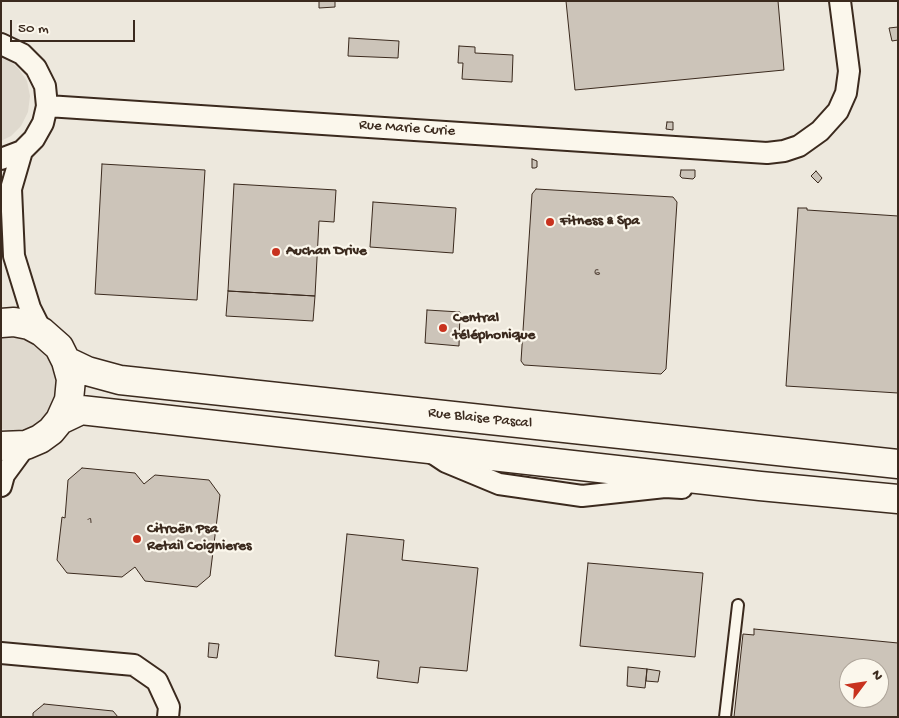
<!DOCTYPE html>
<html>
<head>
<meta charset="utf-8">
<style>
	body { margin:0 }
	#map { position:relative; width:899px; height:718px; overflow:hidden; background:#fbf7ec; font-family:"Gochi Hand",sans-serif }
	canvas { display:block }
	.frame { position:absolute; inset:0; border:2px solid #3b2a1e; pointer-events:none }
	.north { position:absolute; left:839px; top:658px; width:50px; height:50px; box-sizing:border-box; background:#fbf7ec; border:1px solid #aea59a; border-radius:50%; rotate:59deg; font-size:14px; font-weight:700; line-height:20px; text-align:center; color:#3b2a1e }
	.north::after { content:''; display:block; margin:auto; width:18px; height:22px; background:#c8321e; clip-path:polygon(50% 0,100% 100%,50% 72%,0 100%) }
	.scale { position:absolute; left:10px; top:20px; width:125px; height:22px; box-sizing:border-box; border:2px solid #3b2a1e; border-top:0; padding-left:6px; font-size:15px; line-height:18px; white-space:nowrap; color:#3b2a1e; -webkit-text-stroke:4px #fbf7ec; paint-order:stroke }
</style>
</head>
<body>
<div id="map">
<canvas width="899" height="718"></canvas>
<div class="frame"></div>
<div class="north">N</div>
<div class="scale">50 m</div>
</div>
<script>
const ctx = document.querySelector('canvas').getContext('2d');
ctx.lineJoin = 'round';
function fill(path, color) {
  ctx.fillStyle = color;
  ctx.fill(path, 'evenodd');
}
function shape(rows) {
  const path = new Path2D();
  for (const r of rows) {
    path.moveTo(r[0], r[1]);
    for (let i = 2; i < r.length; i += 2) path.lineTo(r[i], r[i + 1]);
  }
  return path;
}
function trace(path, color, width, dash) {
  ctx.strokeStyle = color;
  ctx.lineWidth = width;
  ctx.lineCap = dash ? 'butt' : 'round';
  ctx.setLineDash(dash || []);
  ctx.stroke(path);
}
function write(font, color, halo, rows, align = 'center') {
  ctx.font = font + ' "Gochi Hand",sans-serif';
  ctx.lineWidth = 4.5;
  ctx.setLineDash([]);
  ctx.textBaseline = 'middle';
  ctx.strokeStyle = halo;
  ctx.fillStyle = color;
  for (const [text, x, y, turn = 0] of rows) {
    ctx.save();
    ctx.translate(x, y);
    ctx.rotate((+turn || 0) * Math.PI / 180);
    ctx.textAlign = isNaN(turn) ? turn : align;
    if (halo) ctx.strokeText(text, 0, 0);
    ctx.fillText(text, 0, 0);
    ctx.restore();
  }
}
fill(shape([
	[1,1,898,1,898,717,1,717],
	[849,668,879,668,879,698,849,698]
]), '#ede8dd');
fill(shape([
	[1,57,7,59,18,68,27,81,30,96,28,112,21,126,11,136,1,141],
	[1,331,44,343,60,372,55,404,45,418,30,427,15,431,1,429]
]), '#dfd9ce');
const building = shape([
	[319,1,335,1,335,7,319,8,319,1],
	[566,1,778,1,784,70,575,90,566,1],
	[898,27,898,40,892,41,889,28,898,27],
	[349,38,399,41,398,58,348,56,349,38],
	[459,46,475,47,475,53,513,55,512,82,462,79,463,63,458,63,459,46],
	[667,122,673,122,673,130,666,129,667,122],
	[532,159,537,161,537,167,535,168,532,168,532,159],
	[102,164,205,170,197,300,95,294,102,164],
	[681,170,695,170,695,177,693,179,682,178,680,176,681,170],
	[816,171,822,178,818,183,811,176,816,171],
	[234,184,336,190,334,222,319,221,315,296,228,291,234,184],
	[536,189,673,197,677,202,666,369,661,374,524,365,521,361,532,194,536,189],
	[373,202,456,208,453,253,370,247,373,202],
	[798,208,807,208,807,210,898,216,898,393,786,386,798,208],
	[228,291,315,296,313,321,226,316,228,291],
	[427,310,460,312,459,346,425,343,427,310],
	[82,468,135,473,144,484,155,475,209,480,220,495,210,576,197,587,145,581,135,567,122,577,67,573,57,560,62,517,65,518,68,480,82,468],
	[347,534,404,540,402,560,478,568,467,671,420,667,418,683,377,678,379,661,335,656,347,534],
	[588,563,703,573,695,657,580,646,588,563],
	[754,629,898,643,898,717,734,717,743,634,754,635,754,629],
	[849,668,879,668,879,698,849,698,849,668],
	[209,643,219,644,217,658,208,657,209,643],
	[628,667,647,669,645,688,627,686,628,667],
	[647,669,660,671,658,682,646,681,647,669],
	[44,704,113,711,118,717,33,717,33,713,44,704]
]);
fill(building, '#ccc4b9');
trace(building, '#3b2a1e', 1);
const lane = shape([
	[725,717,738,605]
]);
const street = shape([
	[1,44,22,54,36,68,45,86,47,106,43,123,34,139,22,151,1,159],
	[47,106,767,153,784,151,799,146,820,131,838,111,846,93,849,71,840,1],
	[22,151,11,189,14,256,30,308,42,332],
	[434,454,446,462,499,484,582,496,665,487,682,488],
	[1,486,4,475,26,445],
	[1,653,134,665,157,681,169,707,168,717]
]);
const secondary = shape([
	[1,323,14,322,29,325,42,332,59,347,66,361,71,379,69,400,60,420,51,431,40,439,26,445,1,446],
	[66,361,87,371,120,380,898,464],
	[60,420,81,410,760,486,898,499]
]);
trace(lane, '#3b2a1e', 14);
trace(street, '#3b2a1e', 24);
trace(secondary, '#3b2a1e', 31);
trace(lane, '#fbf7ec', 10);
trace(street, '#fbf7ec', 20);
trace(secondary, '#fbf7ec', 28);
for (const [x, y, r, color] of [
	[550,222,5,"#c8321e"],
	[276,252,5,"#c8321e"],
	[443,328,5,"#c8321e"],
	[137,539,5,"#c8321e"]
]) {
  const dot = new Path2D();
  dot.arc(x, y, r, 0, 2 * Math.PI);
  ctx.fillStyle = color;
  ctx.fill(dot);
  trace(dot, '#fbf7ec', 2);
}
write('12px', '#5f5045', null, [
	["6",597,273],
	["1",90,521]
]);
write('15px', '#3b2a1e', '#fbf7ec', [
	["Rue Marie Curie",407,129,4],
	["Rue Blaise Pascal",480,419,6]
]);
write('bold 15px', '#3b2a1e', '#fbf7ec', [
	["Fitness & Spa",560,222],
	["Auchan Drive",286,252],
	["Central",453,319],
	["téléphonique",453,336],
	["Citroën Psa",147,530],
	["Retail Coignieres",147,547]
], 'left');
</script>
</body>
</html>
